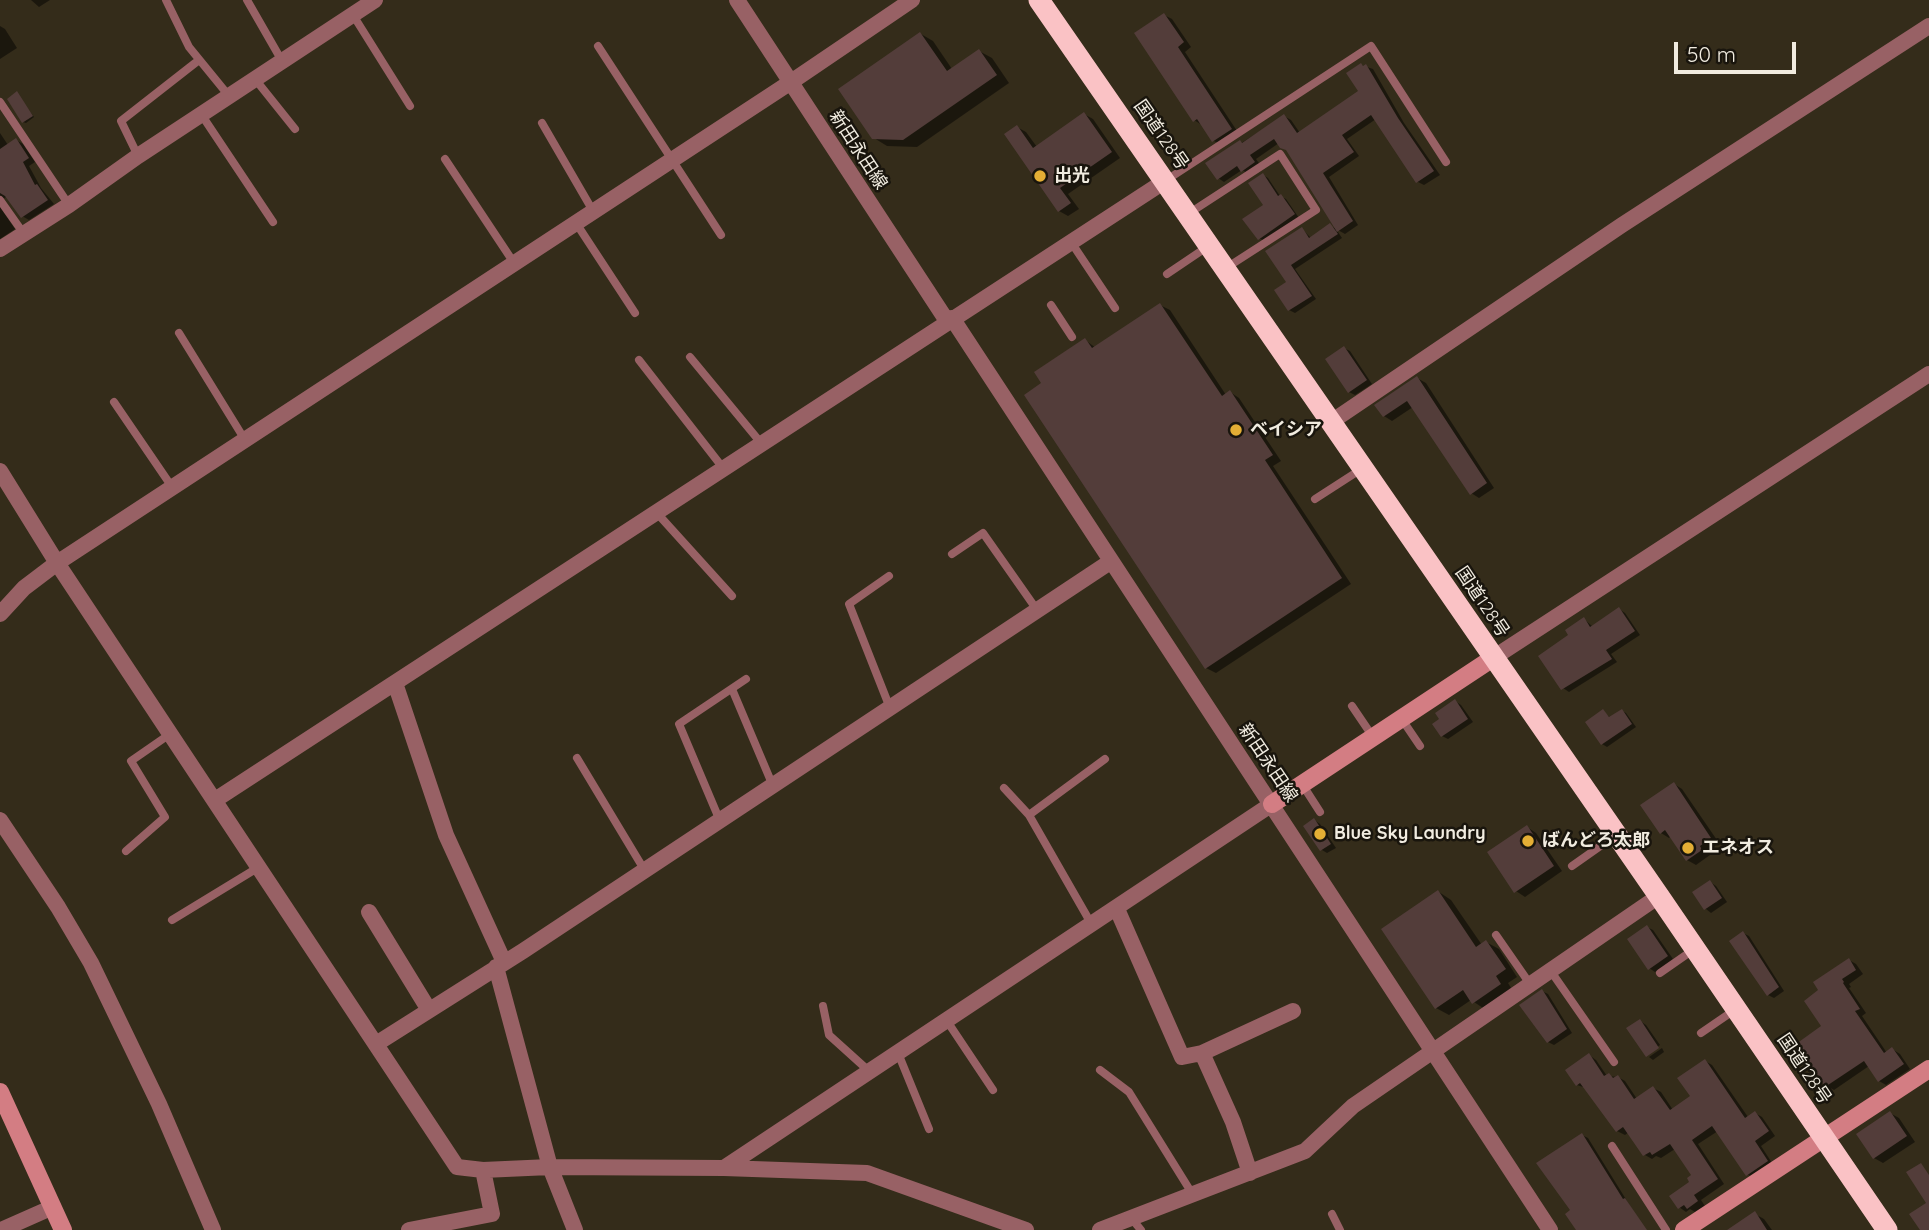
<!DOCTYPE html>
<html>
<head>
<meta charset="utf-8">
<style>
	body { margin:0 }
	#map { position:relative; width:1929px; height:1230px; overflow:hidden; background:#342c1a; font-family:Quicksand,sans-serif }
	canvas { display:block }
	.scale { position:absolute; left:1674px; top:42px; width:122px; height:32px; box-sizing:border-box; border:4px solid #f1ece0; border-top:0; padding-left:9px; font-size:21px; line-height:24px; white-space:nowrap; color:#f1ece0; -webkit-text-stroke:5px #19150d; paint-order:stroke }
</style>
</head>
<body>
<div id="map">
<canvas width="1929" height="1230"></canvas>
<div class="scale">50 m</div>
</div>
<script>
const ctx = document.querySelector('canvas').getContext('2d');
ctx.lineJoin = 'round';
function fill(path, color) {
  ctx.fillStyle = color;
  ctx.fill(path, 'evenodd');
}
function shape(rows) {
  const path = new Path2D();
  for (const r of rows) {
    path.moveTo(r[0], r[1]);
    for (let i = 2; i < r.length; i += 2) path.lineTo(r[i], r[i + 1]);
  }
  return path;
}
function trace(path, color, width, dash) {
  ctx.strokeStyle = color;
  ctx.lineWidth = width;
  ctx.lineCap = dash ? 'butt' : 'round';
  ctx.setLineDash(dash || []);
  ctx.stroke(path);
}
function write(font, color, halo, rows, align = 'center') {
  ctx.font = font + ' Quicksand,"Noto Sans JP",sans-serif';
  ctx.lineWidth = 5;
  ctx.setLineDash([]);
  ctx.textBaseline = 'middle';
  ctx.strokeStyle = halo;
  ctx.fillStyle = color;
  for (const [text, x, y, turn = 0] of rows) {
    ctx.save();
    ctx.translate(x, y);
    ctx.rotate((+turn || 0) * Math.PI / 180);
    ctx.textAlign = isNaN(turn) ? turn : align;
    if (halo) ctx.strokeText(text, 0, 0);
    ctx.fillText(text, 0, 0);
    ctx.restore();
  }
}
fill(shape([
	[31,0,50,0,39,7],
	[1164,15,1172,19,1191,47,1185,52,1239,134,1222,145,1214,141,1202,125,1194,120],
	[0,26,5,29,17,48,0,59],
	[921,34,933,41,952,69,979,51,992,58,1009,83,917,147,887,146,874,138],
	[1361,65,1373,69,1404,123,1440,175,1424,185,1418,182,1376,119,1347,139,1359,156,1329,177,1358,225,1345,234,1336,229,1342,238,1295,269,1316,299,1295,313,1289,310,1276,291,1289,282,1268,251,1302,229,1311,238,1330,226,1339,230,1287,150,1279,143,1256,159,1261,166,1249,174,1242,170,1224,182,1218,178,1208,164,1284,116,1291,120,1300,133,1361,92],
	[17,94,34,117,26,123,23,122],
	[1084,114,1093,119,1120,158,1068,194,1079,209,1068,216,1059,211,1017,127,1026,132,1037,147],
	[0,133,8,145,16,140,23,144,35,162,29,166,41,188,54,204,29,220,22,216,7,196,1,201,0,207,15,229,0,239],
	[1263,175,1268,178,1280,196,1286,199,1299,218,1264,241,1259,238,1265,205],
	[1160,305,1170,310,1226,395,1230,392,1239,398,1281,461,1273,466,1351,584,1216,673,1206,668,1043,384,1085,340,1096,348],
	[1344,348,1350,351,1372,384,1355,395,1349,392],
	[1417,378,1426,383,1494,488,1479,498,1471,493,1413,407,1392,421,1384,416],
	[1619,609,1625,613,1640,635,1611,654,1617,662,1569,692,1563,688,1571,636,1584,619,1593,627],
	[1455,701,1461,705,1473,722,1448,739,1442,736],
	[1622,711,1626,713,1636,727,1607,747,1602,744,1603,712,1611,718],
	[1674,784,1682,789,1719,843,1707,851,1710,855,1696,865,1687,860,1671,836,1669,838,1661,833],
	[1314,820,1320,824,1336,848,1327,853,1322,850],
	[1527,827,1536,833,1562,871,1525,897,1516,891],
	[1710,882,1716,886,1727,902,1711,913,1706,909,1694,893],
	[1439,892,1451,900,1482,945,1486,942,1499,949,1517,977,1508,983,1513,991,1486,1010,1471,1000,1449,1015,1436,1008],
	[1647,927,1653,930,1673,959,1655,972,1649,968],
	[1743,933,1749,936,1784,991,1774,998,1768,995],
	[1849,960,1856,964,1863,974,1849,984,1851,987,1849,988,1866,1013,1862,1016,1887,1053,1892,1049,1900,1054,1910,1069,1886,1085,1879,1081,1869,1066,1834,1090,1827,1086,1821,991],
	[1542,991,1548,994,1572,1033,1554,1045,1548,1042],
	[1640,1021,1646,1025,1660,1045,1647,1054],
	[1662,1048,1664,1052,1653,1060,1649,1057],
	[1589,1055,1596,1060,1607,1076,1618,1077,1625,1081,1637,1099,1653,1088,1661,1092,1673,1110,1693,1097,1705,1061,1712,1065,1748,1117,1755,1113,1762,1117,1775,1136,1761,1146,1774,1166,1755,1179,1747,1174,1718,1131,1698,1144,1724,1184,1701,1200,1705,1206,1695,1212,1690,1209,1686,1212,1679,1207,1694,1176,1675,1149,1661,1158,1656,1156,1652,1159,1645,1155,1629,1132,1625,1135,1617,1131,1586,1088,1577,1085],
	[1890,1113,1899,1118,1915,1142,1883,1163,1874,1158],
	[1582,1135,1588,1138,1645,1230,1578,1230,1572,1211],
	[1755,1214,1764,1219,1772,1230,1736,1230]
]), '#0007');
fill(shape([
	[1164,13,1184,42,1178,47,1232,129,1212,142,1197,119,1193,122,1134,33],
	[920,32,947,71,979,49,997,75,903,140,872,139,838,89],
	[1361,63,1363,66,1366,64,1398,118,1434,171,1416,183,1371,115,1342,135,1354,152,1323,173,1353,221,1337,232,1286,150,1280,148,1274,139,1250,155,1255,162,1241,172,1237,166,1217,180,1205,163,1240,140,1242,143,1284,114,1297,133,1358,91,1346,73],
	[17,91,33,116,22,123,7,99],
	[1084,112,1112,152,1060,188,1071,203,1058,212,1004,134,1017,125,1033,148],
	[16,138,29,158,23,162,35,185,37,184,48,200,21,218,5,196,0,193,0,149],
	[1263,173,1278,196,1281,194,1295,214,1258,240,1242,219,1263,205,1248,183],
	[1330,223,1338,234,1291,265,1312,296,1288,311,1274,290,1286,282,1265,251,1302,227,1309,238],
	[1160,303,1222,396,1230,390,1273,455,1265,460,1342,578,1205,669,1024,395,1041,383,1034,372,1085,338,1092,348],
	[1344,346,1367,380,1348,393,1325,359],
	[1417,376,1487,483,1470,495,1407,401,1383,417,1374,405],
	[1619,607,1635,631,1606,650,1612,659,1561,690,1538,656,1568,635,1565,630,1584,617,1590,627],
	[1455,699,1468,719,1441,737,1432,724,1439,719,1435,713],
	[1603,709,1609,717,1622,709,1632,724,1601,745,1585,722],
	[1674,782,1711,838,1700,846,1702,850,1686,861,1665,830,1660,834,1640,805],
	[1314,818,1331,844,1320,851,1303,826],
	[1527,825,1554,866,1514,893,1487,852],
	[1710,880,1722,898,1704,910,1692,892],
	[1438,890,1476,947,1486,940,1506,969,1496,976,1501,984,1472,1004,1463,990,1435,1009,1381,929],
	[1647,925,1668,956,1648,970,1627,939],
	[1743,931,1779,987,1767,996,1729,941],
	[1849,958,1856,970,1842,979,1844,982,1843,983,1860,1009,1855,1011,1884,1053,1892,1047,1904,1064,1878,1082,1864,1061,1825,1087,1796,1044,1821,1026,1804,1001,1818,990,1813,982],
	[1542,989,1567,1029,1547,1043,1519,1005],
	[1640,1019,1659,1048,1646,1057,1626,1028],
	[1589,1053,1604,1076,1609,1073,1613,1078,1618,1075,1634,1099,1653,1086,1670,1110,1690,1096,1677,1078,1705,1059,1745,1118,1755,1111,1769,1131,1755,1141,1768,1161,1746,1176,1712,1126,1692,1140,1718,1179,1694,1195,1698,1201,1687,1209,1684,1205,1678,1209,1669,1196,1689,1182,1687,1178,1691,1175,1670,1144,1652,1155,1650,1152,1643,1156,1623,1127,1616,1132,1580,1083,1576,1086,1565,1070],
	[1890,1111,1907,1136,1873,1159,1856,1134],
	[1582,1133,1623,1199,1625,1198,1647,1230,1576,1230,1565,1214,1570,1210,1536,1163],
	[1921,1163,1929,1175,1929,1230,1920,1230,1909,1214,1926,1203,1906,1172],
	[1755,1211,1767,1230,1727,1230]
]), '#533d3a');
trace(shape([
	[166,0,189,47,229,96],
	[247,0,282,61],
	[353,15,410,106],
	[598,46,721,235],
	[255,79,295,129],
	[0,102,69,205],
	[201,114,273,222],
	[542,123,593,211],
	[138,156,121,121,199,60],
	[445,159,514,263],
	[1165,181,1371,46,1446,162],
	[0,200,24,234],
	[1188,214,1280,154,1316,210,1226,268],
	[576,223,635,313],
	[1071,242,1115,308],
	[1167,274,1207,247],
	[1051,305,1072,337],
	[179,333,245,440],
	[690,357,761,443],
	[639,360,723,468],
	[114,402,172,487],
	[1315,499,1363,468],
	[656,512,732,596],
	[952,554,983,533,1037,610],
	[889,576,849,604,890,708],
	[732,689,773,786],
	[1352,706,1373,737],
	[1401,718,1420,746],
	[577,758,645,871],
	[1302,784,1320,812],
	[1004,788,1029,815,1092,925],
	[1029,815,1105,759],
	[720,821,679,724,746,679],
	[126,851,165,817,131,761,170,734],
	[1572,866,1616,835],
	[172,920,259,867],
	[1496,935,1530,984],
	[1550,970,1614,1062],
	[1660,973,1693,950],
	[823,1006,829,1035,870,1072],
	[947,1021,993,1090],
	[1701,1033,1736,1009],
	[898,1053,929,1129],
	[1100,1070,1129,1092,1193,1195],
	[1612,1146,1666,1230],
	[1332,1214,1340,1230],
	[1132,1219,1141,1230]
]), '#986165', 8);
trace(shape([
	[737,0,947,321],
	[0,249,69,205,138,156,375,0],
	[952,318,1550,1230],
	[1331,422,1622,225,1929,26],
	[0,471,57,563,457,1167,483,1170,550,1167,724,1168,867,1173,1026,1230],
	[0,614,24,588,57,563,791,82,912,0],
	[1493,658,1929,374],
	[395,683,446,835,504,962],
	[215,800,1165,181],
	[0,820,58,907,91,963,159,1104,213,1230],
	[1117,909,1182,1057,1202,1053,1293,1011],
	[369,912,429,1010],
	[496,967,550,1167,575,1230],
	[376,1044,523,951,1110,562],
	[1202,1053,1233,1122,1250,1173],
	[724,1168,1272,804],
	[1,1230,53,1207],
	[409,1230,492,1214,483,1170],
	[1100,1230,1305,1151,1353,1106,1659,896]
]), '#986165', 16);
trace(shape([
	[1272,804,1493,658],
	[0,1092,63,1230],
	[1684,1230,1929,1069]
]), '#d37d83', 18);
trace(shape([
	[1039,0,1659,896,1887,1230]
]), '#fac2c5', 21);
for (const [x, y, r, color] of [
	[1040,176,7,"#e4ae35"],
	[1236,430,7,"#e4ae35"],
	[1320,834,7,"#e4ae35"],
	[1528,841,7,"#e4ae35"],
	[1688,848,7,"#e4ae35"]
]) {
  const dot = new Path2D();
  dot.arc(x, y, r, 0, 2 * Math.PI);
  ctx.fillStyle = color;
  ctx.fill(dot);
  trace(dot, '#19150d', 2.5);
}
write('18px', '#f1ece0', '#19150d', [
	["国道128号",1161,135,55],
	["新田永田線",858,150,57],
	["国道128号",1482,602,56],
	["新田永田線",1268,763,56],
	["国道128号",1804,1069,56]
]);
write('bold 18px', '#f1ece0', '#19150d', [
	["出光",1054,176],
	["ベイシア",1250,430],
	["Blue Sky Laundry",1334,834],
	["ばんどろ太郎",1542,841],
	["エネオス",1702,848]
], 'left');
</script>
</body>
</html>
